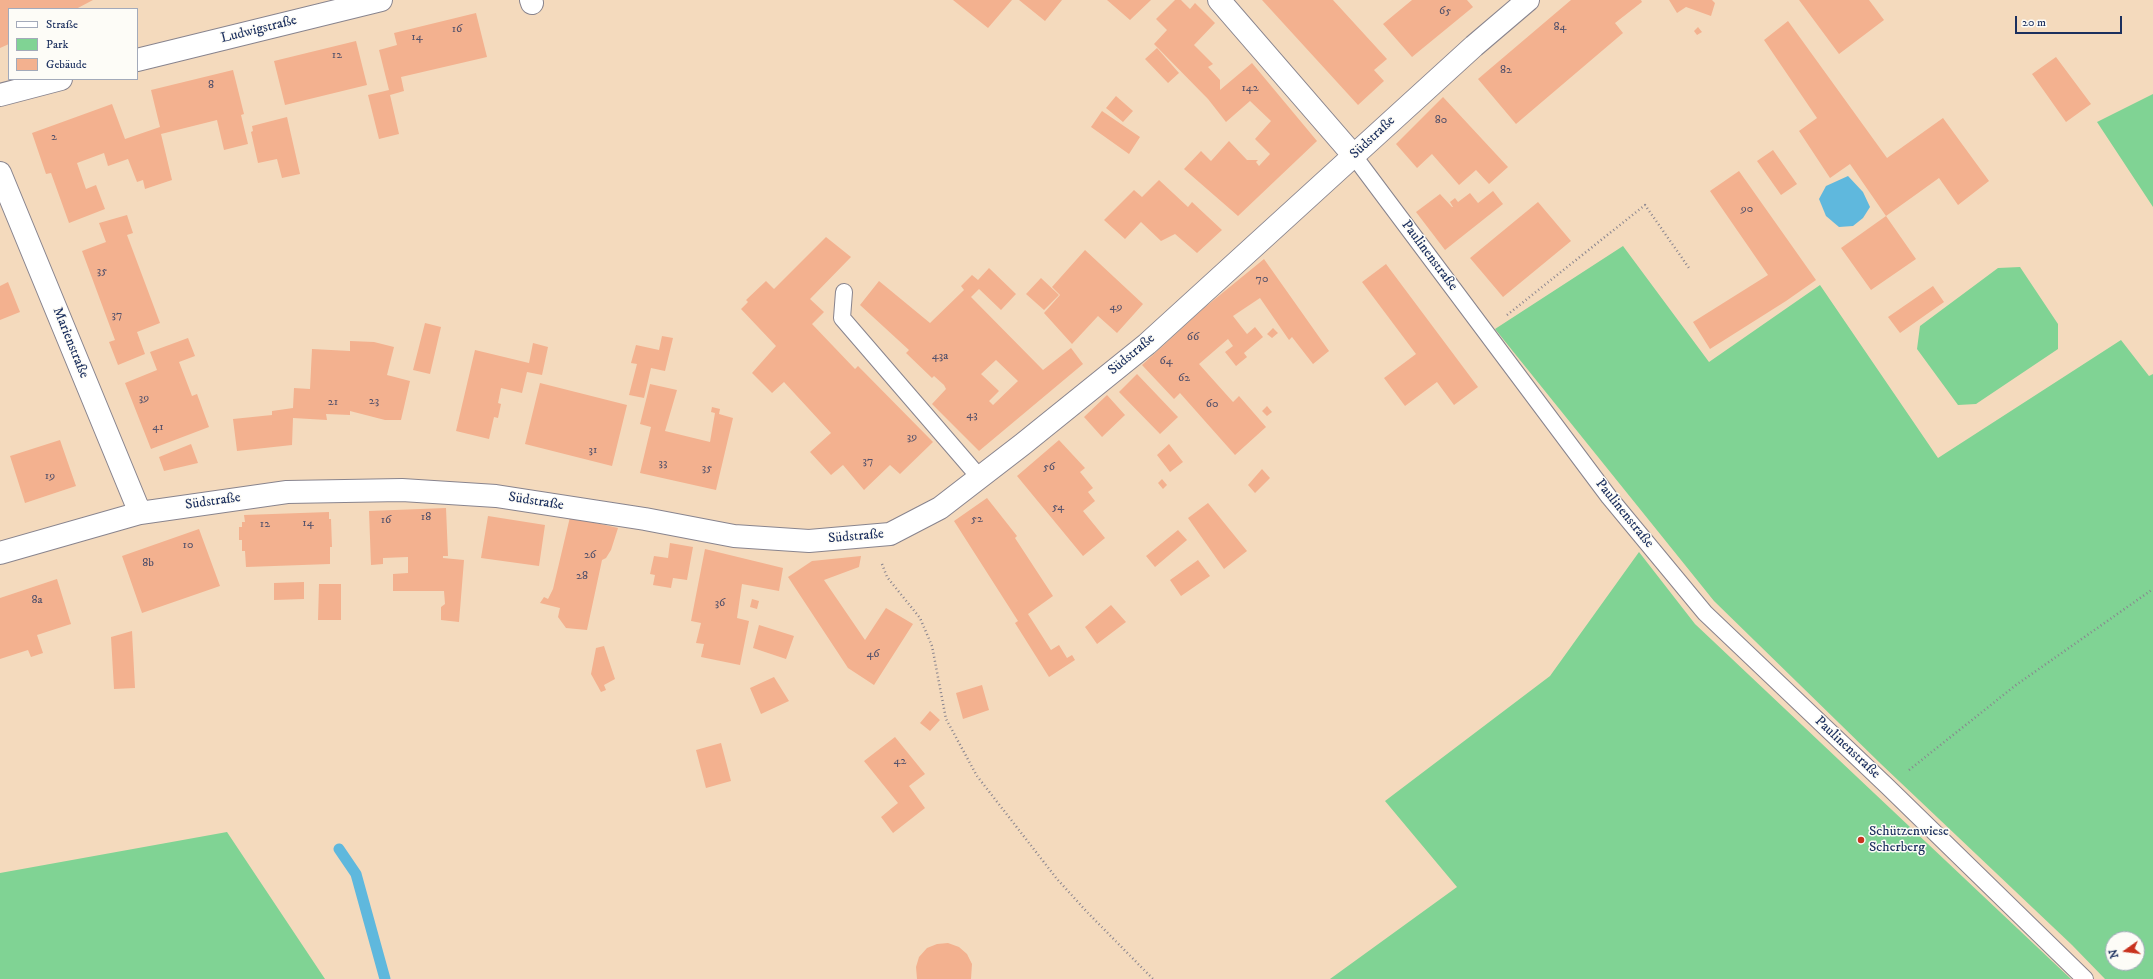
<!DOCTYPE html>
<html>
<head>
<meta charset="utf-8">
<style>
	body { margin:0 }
	#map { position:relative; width:2153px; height:979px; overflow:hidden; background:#f4dabd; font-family:"IM FELL DW Pica",serif }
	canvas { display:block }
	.legend { position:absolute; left:8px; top:8px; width:130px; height:72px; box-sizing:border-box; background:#fdfcf7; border:1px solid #a3aaba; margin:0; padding:5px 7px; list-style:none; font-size:12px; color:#1b2f5e }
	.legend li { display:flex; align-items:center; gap:8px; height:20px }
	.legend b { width:20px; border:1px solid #a3aaba }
	.north { position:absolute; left:2105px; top:931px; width:40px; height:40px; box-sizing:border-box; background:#fdfcf7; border:1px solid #a3aaba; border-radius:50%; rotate:256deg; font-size:11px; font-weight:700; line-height:16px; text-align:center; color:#1b2f5e }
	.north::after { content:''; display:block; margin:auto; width:14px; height:18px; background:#c8321e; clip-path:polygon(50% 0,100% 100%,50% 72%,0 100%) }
	.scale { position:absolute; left:2015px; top:16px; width:107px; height:18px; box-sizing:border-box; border:2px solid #1b2f5e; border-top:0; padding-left:5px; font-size:12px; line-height:14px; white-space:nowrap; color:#1b2f5e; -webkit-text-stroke:3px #fdfcf7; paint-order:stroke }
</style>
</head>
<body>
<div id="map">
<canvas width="2153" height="979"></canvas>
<ul class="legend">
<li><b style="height:5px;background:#fff"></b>Straße</li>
<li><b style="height:11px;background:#80d394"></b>Park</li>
<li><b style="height:11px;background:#f3b18f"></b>Gebäude</li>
</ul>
<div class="north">N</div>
<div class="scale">20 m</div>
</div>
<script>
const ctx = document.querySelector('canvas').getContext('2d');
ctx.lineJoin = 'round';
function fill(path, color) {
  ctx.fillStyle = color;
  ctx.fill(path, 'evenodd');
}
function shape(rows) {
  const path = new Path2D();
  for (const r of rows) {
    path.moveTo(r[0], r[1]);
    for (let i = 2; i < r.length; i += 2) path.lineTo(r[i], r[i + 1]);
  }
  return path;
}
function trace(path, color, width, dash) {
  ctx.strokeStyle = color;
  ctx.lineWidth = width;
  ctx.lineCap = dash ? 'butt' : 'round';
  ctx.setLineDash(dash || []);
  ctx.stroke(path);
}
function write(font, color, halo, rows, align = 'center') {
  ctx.font = font + ' "IM FELL DW Pica",serif';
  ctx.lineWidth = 3;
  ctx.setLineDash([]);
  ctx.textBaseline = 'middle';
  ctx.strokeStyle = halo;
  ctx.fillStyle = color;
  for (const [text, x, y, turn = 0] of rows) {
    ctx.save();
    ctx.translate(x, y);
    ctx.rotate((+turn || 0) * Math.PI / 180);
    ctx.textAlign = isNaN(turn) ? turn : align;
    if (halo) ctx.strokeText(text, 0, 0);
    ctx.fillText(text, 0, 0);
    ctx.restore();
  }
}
fill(shape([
	[2153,94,2153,207,2097,122],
	[1623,246,1709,362,1820,285,1938,458,2121,340,2149,376,2153,374,2153,979,2105,979,2072,945,1881,764,1714,601,1495,329],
	[2113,939,2137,939,2137,963,2113,963],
	[2020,267,2058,324,2058,349,1976,404,1958,405,1917,349,1920,326,1998,268],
	[1639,552,1695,624,2071,979,1330,979,1457,887,1385,801,1550,676],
	[227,832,325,979,0,979,0,873]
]), '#80d394');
fill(shape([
	[1848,176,1863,192,1870,207,1863,218,1853,226,1839,227,1826,216,1819,199,1826,186]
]), '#5fb8dd');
trace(shape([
	[339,849,356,874,385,979]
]), '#5fb8dd', 11);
fill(shape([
	[0,0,93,0,76,9,9,9,9,44,0,48],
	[953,0,1012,0,988,28],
	[1019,0,1062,0,1045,21],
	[1107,0,1151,0,1130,20],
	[1175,0,1181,0,1190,9,1195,3,1215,23,1194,45,1213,64,1208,67,1220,80,1220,90,1252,63,1317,141,1238,216,1184,169,1201,151,1211,161,1229,141,1247,160,1258,160,1256,162,1259,166,1270,154,1255,139,1271,121,1250,101,1226,122,1208,99,1154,44,1167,30,1156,19],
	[1262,0,1333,0,1387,59,1374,70,1384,81,1358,105],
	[1412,0,1467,0,1473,7,1412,57,1383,24],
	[1571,0,1641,0,1642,2,1615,23,1623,33,1516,124,1478,79],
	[1669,0,1712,0,1715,3,1711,16,1686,7,1677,13],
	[1799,0,1869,0,1884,20,1839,54],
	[476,13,487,57,401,77,404,91,390,95,399,134,379,139,368,95,389,90,379,50,397,45,394,33],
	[1788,21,1887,158,1943,118,1989,181,1958,205,1939,178,1886,216,1850,164,1830,178,1799,131,1817,118,1764,40],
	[1698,27,1702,32,1697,35,1694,31],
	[356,41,367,85,285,105,274,61],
	[1157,48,1179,73,1168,83,1145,59],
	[2056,57,2091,104,2066,122,2032,74],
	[233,70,244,114,241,115,248,144,224,150,217,120,161,134,172,180,145,189,143,180,137,182,128,159,108,166,104,153,77,163,86,189,96,185,105,209,69,223,51,173,46,174,32,133,112,104,125,139,160,127,151,90],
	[1116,96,1133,111,1123,122,1106,108],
	[1443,97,1508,167,1489,184,1476,170,1459,185,1432,154,1417,168,1396,144],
	[1102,111,1140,137,1129,154,1091,127],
	[287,117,300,174,282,178,277,159,258,163,251,132,253,131,252,126],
	[1773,150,1797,184,1781,195,1757,161],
	[1739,171,1816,280,1786,301,1710,349,1693,322,1768,275,1710,191],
	[1159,180,1188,207,1192,202,1222,230,1197,253,1175,234,1161,241,1141,222,1125,239,1104,220,1134,190,1142,197],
	[1493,191,1503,204,1445,250,1416,212,1440,194,1452,207,1453,207,1450,202,1455,198,1458,202,1470,193,1478,203],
	[1538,202,1571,241,1503,297,1470,258],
	[127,215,133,233,127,235,160,323,137,332,145,354,118,365,109,342,115,340,82,251,106,242,99,223],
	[1886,216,1916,259,1871,290,1841,248],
	[826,237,851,257,810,299,824,312,812,324,855,369,858,366,933,442,900,474,890,465,864,490,843,465,831,475,810,452,831,433,784,382,772,393,752,373,776,346,741,309,748,302,746,300,766,281,774,289],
	[1085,250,1143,304,1117,333,1098,316,1072,344,1044,313,1060,295,1052,287],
	[1264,259,1329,351,1313,364,1292,337,1289,340,1260,298,1233,316,1247,334,1255,327,1263,337,1244,353,1247,357,1236,366,1225,352,1233,346,1228,339,1199,364,1233,402,1239,396,1266,427,1235,455,1180,393,1174,399,1142,365,1204,308],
	[1386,264,1478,387,1454,405,1437,382,1405,406,1384,378,1416,354,1362,282],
	[989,268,1016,294,1001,310,979,289,971,297,1043,370,1071,348,1083,364,979,451,932,404,946,389,944,385,934,376,932,378,906,353,909,350,860,305,879,281,930,323,964,290,961,286,972,275,978,280],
	[996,360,1018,381,993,405,989,401,999,391,981,374],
	[1041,278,1059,295,1044,310,1026,294],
	[8,282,20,312,0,320,0,286],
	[1933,286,1944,302,1900,333,1888,317],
	[425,323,441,327,430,374,413,370],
	[1273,328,1278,333,1272,338,1267,334],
	[662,336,673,338,665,371,651,368,644,398,629,395,637,364,631,363,636,345,659,350],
	[188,338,195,356,179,362,192,396,197,394,209,427,151,449,125,383,157,370,150,352],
	[350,341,374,342,394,347,387,375,410,381,401,420,385,420,350,411,350,415,326,414,327,420,293,418,292,445,237,451,233,419,272,415,272,411,293,408,294,388,310,389,312,349,350,351],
	[533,343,548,347,542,375,527,372,522,393,501,388,498,403,501,404,498,418,494,417,489,439,456,431,475,350,529,363],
	[1137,374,1178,417,1160,434,1119,392],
	[540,383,627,405,612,466,525,444],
	[650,384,677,390,665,431,710,442,715,413,711,412,712,407,720,409,719,414,733,418,716,490,640,473,651,427,640,424],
	[1107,395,1125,415,1102,437,1084,417],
	[1267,406,1272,412,1267,416,1262,411],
	[60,440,76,486,25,503,10,456],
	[1059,440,1085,468,1080,472,1093,488,1088,492,1095,501,1083,511,1105,538,1083,556,1017,476],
	[191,444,198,463,164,471,159,457],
	[1169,444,1183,462,1170,472,1157,455],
	[1262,469,1270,478,1255,493,1248,485],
	[1162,479,1167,485,1163,489,1158,483],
	[987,498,1017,536,1015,538,1053,596,1028,614,1051,650,1059,645,1067,658,1072,655,1075,660,1049,677,1015,623,1018,621,954,521],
	[1208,503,1247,551,1224,569,1188,518],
	[446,508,448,556,443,556,443,558,464,560,459,622,441,620,441,607,445,604,444,591,393,591,393,574,408,573,408,557,383,558,383,564,371,565,369,511],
	[329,512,329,519,331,519,332,547,330,547,330,564,246,567,245,551,242,551,242,540,239,540,239,527,242,527,242,522,245,522,244,515],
	[488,516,545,525,539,566,481,558],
	[570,517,618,528,611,550,606,558,602,560,587,630,566,628,558,617,560,608,540,603,544,597,548,599,553,589],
	[199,529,220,586,142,613,122,556],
	[1178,530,1187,540,1155,567,1146,556],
	[670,543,693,547,687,580,673,578,671,588,653,585,655,575,650,574,654,556,668,558],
	[705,549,783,568,779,591,742,584,737,618,749,621,740,665,701,657,704,644,696,643,701,623,691,621],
	[861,556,859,567,824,580,865,640,886,608,913,624,874,685,848,668,788,577,812,561],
	[1198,560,1210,576,1181,596,1170,580],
	[57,579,71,624,37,635,43,653,31,657,28,650,0,659,0,598],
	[304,582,304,599,274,600,274,583],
	[319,584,341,584,341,620,318,620],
	[752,599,759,601,757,609,750,607],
	[1111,605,1126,622,1097,644,1085,627],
	[759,625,794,636,786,659,753,648],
	[132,631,135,688,114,689,111,637],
	[604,646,615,679,604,685,606,690,601,692,591,674,596,648],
	[774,677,789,701,761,714,750,688],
	[982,685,989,710,963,719,956,693],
	[930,711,940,720,930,731,920,723],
	[895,737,925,774,909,786,925,808,893,833,881,817,898,803,864,761],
	[721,743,731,781,706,788,696,750],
	[948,943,959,947,967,954,972,964,971,979,917,979,916,967,919,957,927,948,937,944]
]), '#f3b18f');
const service = shape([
	[1354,156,1609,497,1705,613,1888,787,2085,979],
	[844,292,842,318,980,478]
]);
const minor = shape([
	[531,0,532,3],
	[1219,0,1354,156],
	[137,60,381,0],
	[0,95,61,79],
	[0,173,140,513],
	[0,553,140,513,287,492,402,490,496,496,645,519,734,536,809,541,890,534,940,508,1023,444,1147,344,1474,46,1528,0]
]);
trace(service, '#88848e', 18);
trace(minor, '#88848e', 24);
trace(shape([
	[1507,315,1645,205,1689,268],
	[882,564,887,577,920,618,932,646,946,719,977,776,1057,879,1087,912,1153,979],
	[1909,770,2016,685,2153,589]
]), '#88848e', 2.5, [1, 3]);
trace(service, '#fff', 16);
trace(minor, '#fff', 22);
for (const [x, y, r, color] of [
	[1861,840,4,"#c8321e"]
]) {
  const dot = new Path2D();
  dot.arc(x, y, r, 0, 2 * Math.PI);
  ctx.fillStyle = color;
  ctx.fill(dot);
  trace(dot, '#fdfcf7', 1.5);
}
write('12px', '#51506a', null, [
	["65",1445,12],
	["84",1560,28],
	["16",457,30],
	["14",417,38],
	["12",337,56],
	["82",1506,71],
	["8",211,86],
	["142",1250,89],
	["80",1441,121],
	["2",54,138],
	["90",1747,210],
	["35",102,272],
	["70",1262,280],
	["49",1116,308],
	["37",117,316],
	["66",1193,338],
	["43a",940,357],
	["64",1166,362],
	["62",1184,379],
	["39",144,399],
	["23",374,402],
	["21",333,403],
	["60",1212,405],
	["43",972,416],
	["41",158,428],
	["39",912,438],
	["31",593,451],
	["37",868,462],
	["33",663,464],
	["56",1049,468],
	["35",707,469],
	["19",50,477],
	["54",1058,508],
	["18",426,518],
	["52",977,520],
	["16",386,521],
	["14",308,524],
	["12",265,525],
	["10",188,546],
	["26",590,556],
	["8b",148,564],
	["28",582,577],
	["8a",37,601],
	["36",720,604],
	["46",873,655],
	["42",900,762]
]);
write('14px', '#1b2f5e', '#fdfcf7', [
	["Ludwigstraße",259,30,-14],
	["Südstraße",1373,138,-43],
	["Paulinenstraße",1429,256,53],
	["Marienstraße",70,343,68],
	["Südstraße",1132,355,-40],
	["Südstraße",213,502,-8],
	["Südstraße",536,502,9],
	["Paulinenstraße",1624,514,51],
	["Südstraße",856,537,-5],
	["Paulinenstraße",1847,748,43]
]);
write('14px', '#1b2f5e', '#fdfcf7', [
	["Schützenwiese",1869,832],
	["Scherberg",1869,848]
], 'left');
</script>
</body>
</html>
